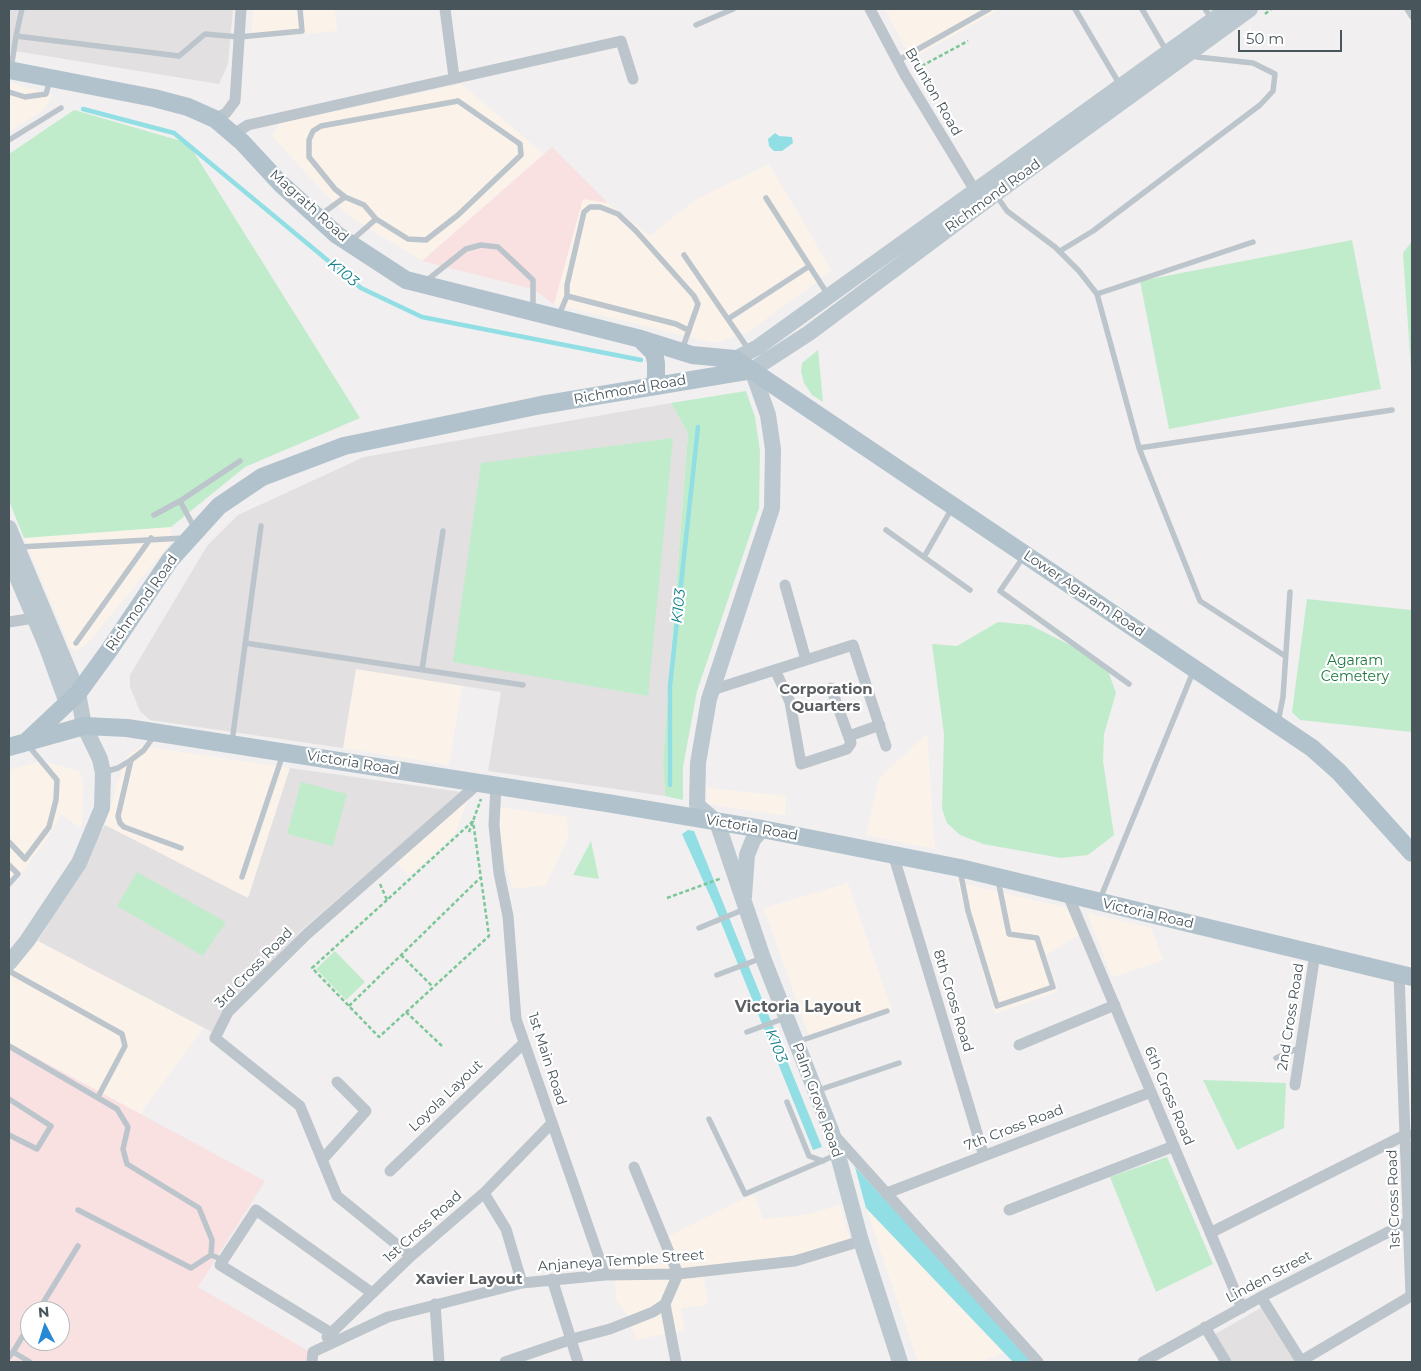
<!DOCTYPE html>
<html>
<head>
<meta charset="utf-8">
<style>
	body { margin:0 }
	#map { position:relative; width:1421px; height:1371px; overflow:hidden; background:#f1efef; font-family:Montserrat,sans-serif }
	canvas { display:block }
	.frame { position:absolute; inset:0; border:10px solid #48555b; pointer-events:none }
	.north { position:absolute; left:20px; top:1301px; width:50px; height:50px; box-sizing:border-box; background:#fff; border:1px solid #b6bbbd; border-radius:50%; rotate:355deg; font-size:14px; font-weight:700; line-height:20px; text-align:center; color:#48555b }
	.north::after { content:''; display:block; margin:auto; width:18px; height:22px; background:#2789d4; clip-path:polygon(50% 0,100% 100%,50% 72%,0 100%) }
	.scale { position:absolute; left:1238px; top:30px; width:104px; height:22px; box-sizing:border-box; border:2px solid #48555b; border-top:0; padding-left:6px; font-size:15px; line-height:18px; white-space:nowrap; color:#48555b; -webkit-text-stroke:4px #fff; paint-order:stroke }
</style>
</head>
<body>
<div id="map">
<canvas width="1421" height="1371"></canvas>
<div class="frame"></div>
<div class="north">N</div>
<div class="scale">50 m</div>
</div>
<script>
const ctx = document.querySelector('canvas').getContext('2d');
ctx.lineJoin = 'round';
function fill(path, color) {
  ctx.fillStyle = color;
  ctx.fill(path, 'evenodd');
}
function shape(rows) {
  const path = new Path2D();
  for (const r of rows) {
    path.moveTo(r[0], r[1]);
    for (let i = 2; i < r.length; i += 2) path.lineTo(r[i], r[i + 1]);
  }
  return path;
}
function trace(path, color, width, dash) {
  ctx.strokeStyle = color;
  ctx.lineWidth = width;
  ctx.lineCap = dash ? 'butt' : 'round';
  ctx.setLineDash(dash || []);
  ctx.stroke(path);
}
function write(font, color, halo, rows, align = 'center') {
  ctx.font = font + ' Montserrat,sans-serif';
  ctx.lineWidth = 4.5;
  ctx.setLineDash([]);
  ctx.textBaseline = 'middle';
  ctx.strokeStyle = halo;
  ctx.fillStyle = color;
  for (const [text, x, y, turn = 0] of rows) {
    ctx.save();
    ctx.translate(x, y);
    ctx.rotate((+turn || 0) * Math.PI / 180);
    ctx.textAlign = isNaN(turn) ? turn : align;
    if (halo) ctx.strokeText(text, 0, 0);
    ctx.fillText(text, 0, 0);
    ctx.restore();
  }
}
fill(shape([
	[253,9,335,9,337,31,252,38],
	[885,9,1000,9,911,59],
	[9,83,52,94,45,109,9,132],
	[461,84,544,154,422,261,355,220,328,197,272,136,280,123],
	[769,164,832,271,748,332,715,343,554,304,583,199,608,203,650,236,695,200],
	[171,527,171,542,88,643,75,651,70,647,24,538],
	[356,669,462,686,449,765,343,748],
	[927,734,935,849,866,835,879,778],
	[141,746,290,768,248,898,105,825,126,757],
	[43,761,80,771,83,785,82,829,61,814,49,836,9,889,9,770],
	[707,788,786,796,785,816,707,804],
	[470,795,455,834,409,876,395,861],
	[498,807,567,817,568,838,546,885,513,889,499,845],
	[957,882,1067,908,1080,934,1046,955,1058,991,995,1014],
	[848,883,892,1011,810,1039,764,908],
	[1087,913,1151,928,1163,960,1112,977],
	[38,941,204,1027,140,1114,9,1043,9,974],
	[754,1194,763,1219,805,1215,840,1205,852,1247,703,1274,708,1305,681,1308,684,1330,636,1340,628,1315,616,1300,615,1268,672,1263,664,1238],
	[866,1208,1005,1352,980,1362,918,1362]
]), '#fbf3ea');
fill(shape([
	[9,9,233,9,228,64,219,84,9,50],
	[671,403,688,433,663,761,665,796,488,771,501,692,356,669,343,748,150,720,140,711,130,687,130,675,207,546,238,515,364,457],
	[290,768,461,792,303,929,221,1013,212,1032,38,941,105,825,248,898],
	[1264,1306,1298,1362,1228,1362,1212,1336]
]), '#e2e0e1');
fill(shape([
	[552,147,608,203,583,199,554,304,533,289,422,261],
	[9,1043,265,1181,198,1287,310,1352,308,1362,9,1362],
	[30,1311,60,1311,60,1341,30,1341]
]), '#f9e1e2');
fill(shape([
	[74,110,188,143,360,418,245,467,171,527,24,538,9,501,9,154],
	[1352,240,1381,389,1169,429,1140,281],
	[1412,241,1412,383,1403,253],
	[818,350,823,402,812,395,804,383,801,371,802,363],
	[746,391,755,417,760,451,759,508,697,691,683,767,683,800,665,796,663,761,688,433,671,403],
	[673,438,648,696,453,662,481,463],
	[1307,599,1411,610,1412,604,1412,732,1300,720,1292,712],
	[998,622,1030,625,1090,655,1108,671,1116,693,1104,734,1103,761,1114,835,1088,855,1061,858,983,844,960,835,947,823,942,809,944,734,932,644,957,646],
	[301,782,347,794,333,846,287,834],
	[591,841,599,879,573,875],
	[137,872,226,922,203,956,117,906],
	[335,951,365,982,346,1000,316,969],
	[1203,1080,1286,1083,1284,1128,1237,1150],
	[1167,1157,1213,1264,1156,1292,1110,1177]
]), '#c1eccc');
fill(shape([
	[775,133,779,136,792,137,793,143,782,151,774,151,769,146,768,139],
	[688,830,694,831,822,1147,813,1150,714,905,682,834],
	[855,1167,1035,1362,1013,1362,866,1208]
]), '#91dfe5');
trace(shape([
	[83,109,174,133,361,288,422,317,641,360],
	[670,785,670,686,698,427]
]), '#91dfe5', 4.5);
trace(shape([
	[1265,14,1271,9],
	[916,69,968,41],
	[469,832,481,799],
	[380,884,387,900,473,821],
	[667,898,722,878],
	[387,900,312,968,379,1037,489,936,473,821],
	[401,955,433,987],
	[349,1006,480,878],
	[406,1012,442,1046]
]), '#7bc798', 2.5, [4, 2.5]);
trace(shape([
	[1075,9,1120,85],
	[1142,9,1167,52],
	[1205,9,1211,18],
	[1407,9,1412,17],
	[696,25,733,9],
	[16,36,22,9],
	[897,61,989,9],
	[11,69,16,36,179,56,205,34,239,37,302,31,300,9],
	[9,92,25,97,46,94,50,80],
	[458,101,520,144,521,155,458,215,426,240,408,239,376,219,364,205,345,197,335,189,309,157,309,140,313,131,321,126,458,101],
	[9,140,61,108],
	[996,195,1007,211,1055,247,1079,271,1097,294,1139,448,1392,410],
	[766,198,828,295],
	[319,216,345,197],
	[351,241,376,219],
	[1060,251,1093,231,1260,105,1273,91,1275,74,1253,63,1197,57,1192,53],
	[684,255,749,350],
	[426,281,466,249,481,245,498,247,533,280,533,309],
	[1097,294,1253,242],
	[567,296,676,324,688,330],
	[559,315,567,296,567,285,584,212,590,207,600,207,618,214,636,231,694,296,698,304,682,350],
	[728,319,808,267],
	[1139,448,1200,601,1285,656],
	[180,501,195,529],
	[154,515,180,501,240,461],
	[886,530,970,590],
	[19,547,184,538],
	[1024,556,1000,591,1129,684],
	[924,557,952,508],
	[76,643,151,538],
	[245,643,523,685],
	[422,670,443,531],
	[1278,722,1283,697,1290,592],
	[232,742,261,526],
	[131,760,118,816,120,823,124,827,181,848],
	[104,772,118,768,131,760,144,750,154,736],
	[9,842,25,859,49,827,56,800,57,780,27,744],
	[9,865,18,874,9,884],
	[960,870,968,911,997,1006,1053,987,1037,938,1009,934,998,880],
	[242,877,283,754],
	[1100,899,1193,672],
	[699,928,745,909],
	[9,971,122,1034,125,1046,98,1097],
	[717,975,762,958],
	[747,1032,785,1018],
	[797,1042,887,1011],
	[9,1046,117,1109,128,1127,123,1149,127,1164,199,1208,212,1240,211,1255],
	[1276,1058,1301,1047],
	[816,1091,899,1063],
	[9,1099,51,1126,37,1149,9,1135],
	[787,1102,809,1156,823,1161],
	[709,1119,745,1194,836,1155],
	[78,1210,191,1268,211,1255,223,1260],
	[38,1311,78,1246],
	[13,1352,30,1324],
	[9,1357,13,1352,30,1362]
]), '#bcc5cb', 5.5);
trace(shape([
	[445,9,454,77],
	[870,9,905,75,974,189],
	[215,119,226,113,235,101,241,9],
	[234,134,248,125,621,41,633,79],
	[785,585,806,660],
	[9,622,34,618],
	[775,670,790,702,801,764,847,749,851,743,831,688],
	[712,690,853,645,886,746],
	[849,736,880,725],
	[496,785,494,825,499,873,508,916,516,1019,605,1275],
	[893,854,984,1156],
	[1068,895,1242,1308],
	[1019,1045,1115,1005],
	[1295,1085,1315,954],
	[835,1136,1038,1362],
	[322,1160,366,1111,337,1082],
	[390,1171,523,1044],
	[484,1193,506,1229,522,1283],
	[887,1193,1151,1092],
	[1009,1210,1174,1146],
	[1210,1233,1407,1134],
	[411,1256,337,1196,300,1106,215,1038,228,1012,307,934,480,782],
	[552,1279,578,1362],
	[1261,1297,1301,1361,1411,1296,1399,974],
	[435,1304,439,1362],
	[665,1304,676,1362],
	[1205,1327,1226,1362],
	[331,1333,220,1265,256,1210,372,1293],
	[327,1337,411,1256,484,1193,552,1123],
	[312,1362,313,1352,388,1317,522,1283,605,1275,678,1274,795,1261,861,1241],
	[505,1362,572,1339,610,1329,653,1312,665,1304,678,1274,634,1167],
	[1143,1362,1261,1297,1410,1221]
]), '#bcc5cb', 11);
trace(shape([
	[735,359,758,347,829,296,1228,9],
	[9,528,78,693,84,726,100,759,103,773,102,808,79,863,27,941,9,963],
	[9,558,46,645,67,703],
	[744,897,747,855,753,840,762,829],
	[900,1362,861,1241,832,1133,763,958,717,822,697,805,698,763,709,699,772,508,773,449,768,415,752,370,809,333,995,194,1250,9]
]), '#bcc8cf', 16);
trace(shape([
	[9,70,154,98,188,107,215,119,242,142,280,183,337,235,406,280,641,339,692,355,735,359,1312,748,1339,772,1412,853],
	[641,340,654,353,656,363,656,381,650,387],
	[28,740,78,693,110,649,170,560,219,506,262,477,344,446,541,405,752,370],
	[9,747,84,726,127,728,607,803,762,829,960,868,1412,977]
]), '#b1c2cc', 18);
write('14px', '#48555b', '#fff', [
	["Brunton Road",933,92,60],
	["Richmond Road",993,196,-36],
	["Magrath Road",309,206,42],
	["Richmond Road",630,390,-10],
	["Lower Agaram Road",1084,594,34],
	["Richmond Road",142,603,-55],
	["Victoria Road",353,763,9],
	["Victoria Road",752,828,10],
	["Victoria Road",1148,914,13],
	["3rd Cross Road",254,968,-46],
	["8th Cross Road",953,1001,73],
	["2nd Cross Road",1291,1017,-81],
	["1st Main Road",547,1059,72],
	["Loyola Layout",446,1096,-44],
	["6th Cross Road",1169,1096,67],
	["Palm Grove Road",817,1100,70],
	["7th Cross Road",1014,1128,-21],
	["1st Cross Road",1394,1199,-92],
	["1st Cross Road",423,1227,-42],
	["Anjaneya Temple Street",621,1261,-4],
	["Linden Street",1269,1277,-28]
]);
write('14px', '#1e773f', '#fff', [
	["Agaram",1355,661],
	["Cemetery",1355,677]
]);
write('italic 15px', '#16818a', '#fff', [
	["K103",343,273,39],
	["K103",679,606,-84],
	["K103",776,1046,68]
]);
write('bold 15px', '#5c6063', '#fff', [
	["Corporation",826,690],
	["Quarters",826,707],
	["Xavier Layout",469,1280]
]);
write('bold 16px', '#5c6063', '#fff', [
	["Victoria Layout",798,1007]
]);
</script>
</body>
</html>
